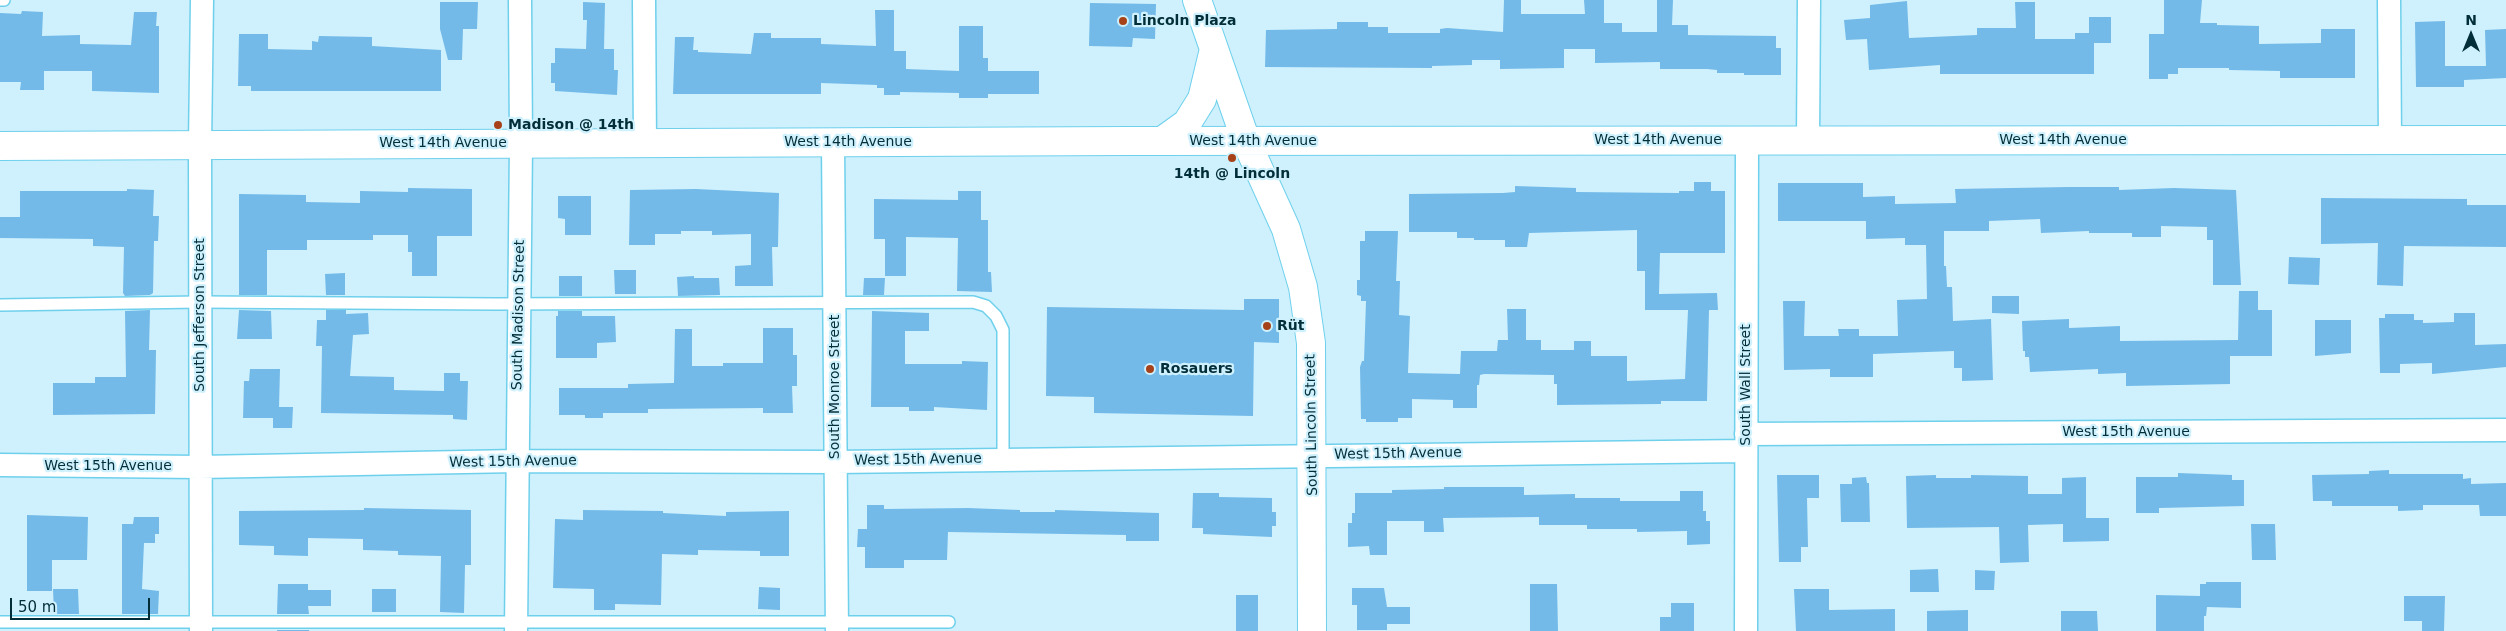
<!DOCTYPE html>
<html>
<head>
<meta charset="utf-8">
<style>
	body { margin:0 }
	#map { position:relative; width:2506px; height:631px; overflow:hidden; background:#cef1fd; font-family:"DejaVu Sans",sans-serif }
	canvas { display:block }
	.north { position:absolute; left:2446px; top:10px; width:50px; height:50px; -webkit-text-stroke:4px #cef1fd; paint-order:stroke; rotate:0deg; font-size:14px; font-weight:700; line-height:20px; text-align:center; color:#022e39 }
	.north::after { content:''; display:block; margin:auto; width:18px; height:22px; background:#022e39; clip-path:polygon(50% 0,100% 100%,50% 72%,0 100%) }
	.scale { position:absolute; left:10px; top:598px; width:140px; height:22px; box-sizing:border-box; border:2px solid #022e39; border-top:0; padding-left:6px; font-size:15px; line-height:18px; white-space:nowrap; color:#022e39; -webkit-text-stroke:4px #cef1fd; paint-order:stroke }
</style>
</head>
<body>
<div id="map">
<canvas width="2506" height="631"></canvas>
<div class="north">N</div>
<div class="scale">50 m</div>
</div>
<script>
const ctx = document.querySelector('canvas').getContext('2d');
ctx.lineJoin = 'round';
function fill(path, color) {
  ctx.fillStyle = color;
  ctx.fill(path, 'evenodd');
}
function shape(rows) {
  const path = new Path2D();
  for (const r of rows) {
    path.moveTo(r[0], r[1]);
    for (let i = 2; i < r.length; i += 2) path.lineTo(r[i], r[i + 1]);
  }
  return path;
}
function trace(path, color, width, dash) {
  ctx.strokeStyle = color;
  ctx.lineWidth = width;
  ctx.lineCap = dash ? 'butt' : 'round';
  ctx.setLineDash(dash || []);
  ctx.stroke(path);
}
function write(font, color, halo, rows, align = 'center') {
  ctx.font = font + ' "DejaVu Sans",sans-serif';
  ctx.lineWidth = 4.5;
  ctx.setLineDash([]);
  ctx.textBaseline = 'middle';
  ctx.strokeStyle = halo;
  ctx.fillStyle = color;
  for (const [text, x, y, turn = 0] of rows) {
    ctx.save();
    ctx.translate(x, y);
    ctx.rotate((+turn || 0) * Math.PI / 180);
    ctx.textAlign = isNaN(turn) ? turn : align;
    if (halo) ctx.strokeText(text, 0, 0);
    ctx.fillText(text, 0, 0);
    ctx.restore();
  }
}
fill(shape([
	[1504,0,1521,0,1521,14,1585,14,1584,0,1604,0,1604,23,1622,23,1622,32,1657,32,1657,0,1673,0,1672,25,1688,25,1688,35,1776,36,1776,48,1781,48,1781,75,1744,75,1744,73,1717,73,1717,70,1707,69,1660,69,1660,62,1595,63,1595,49,1564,49,1564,68,1500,69,1500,60,1472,60,1472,65,1432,66,1432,68,1265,67,1266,30,1337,29,1337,22,1368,22,1368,27,1388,27,1388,33,1440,33,1440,29,1447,28,1503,32],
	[2164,0,2202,0,2200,23,2217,23,2217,25,2259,26,2259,44,2321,43,2321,29,2355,29,2355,78,2280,78,2280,71,2229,70,2229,68,2178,68,2178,74,2168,74,2168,79,2149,79,2149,34,2164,34],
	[1907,1,1909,38,1977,35,1977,28,2016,28,2015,2,2035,2,2035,39,2075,39,2075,33,2089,33,2089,17,2111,17,2111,43,2094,43,2094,74,1940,74,1940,65,1869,70,1867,39,1846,40,1844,20,1870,18,1870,5],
	[440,2,478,2,477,29,463,29,462,60,448,60,440,29],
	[583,2,605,3,604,49,614,49,614,70,618,70,617,95,555,91,555,83,551,83,551,63,555,63,555,48,586,49,587,20,583,20],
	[1090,3,1156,4,1155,39,1133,38,1132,47,1089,46],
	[875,10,894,10,894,51,906,51,906,69,959,71,959,26,983,26,983,58,988,58,988,71,1039,71,1039,94,988,94,988,98,959,98,959,93,900,92,900,95,884,95,884,88,877,88,877,85,821,83,821,94,673,94,675,37,694,37,693,50,698,50,698,52,751,54,754,33,771,33,771,38,821,38,821,44,876,46],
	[22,11,43,12,42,36,80,35,80,44,131,45,134,12,157,12,156,26,159,26,159,93,92,91,92,71,44,71,44,90,20,90,21,82,0,82,0,13,21,14],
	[2445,21,2445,66,2486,66,2485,30,2506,29,2506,78,2464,80,2464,87,2416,87,2415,22],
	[239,34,268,34,268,49,312,50,312,41,318,42,319,36,372,37,372,46,441,50,441,91,251,91,251,86,238,86],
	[1694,182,1711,182,1711,191,1725,191,1725,253,1660,253,1659,294,1717,293,1718,310,1709,310,1707,401,1661,401,1661,404,1557,405,1557,384,1554,384,1554,375,1484,374,1480,375,1479,385,1477,385,1477,408,1453,408,1453,400,1412,399,1412,418,1398,418,1398,422,1366,422,1366,419,1361,419,1360,367,1362,361,1364,361,1366,301,1361,301,1361,296,1357,295,1357,280,1360,280,1360,241,1365,241,1365,231,1398,231,1396,281,1400,281,1399,315,1410,316,1408,373,1460,374,1461,351,1497,351,1498,340,1508,340,1507,309,1526,309,1526,340,1541,340,1541,350,1574,350,1574,341,1591,341,1591,356,1627,356,1627,381,1685,379,1688,310,1645,310,1645,271,1637,271,1637,230,1529,233,1527,247,1505,247,1505,240,1474,240,1474,238,1457,238,1457,232,1409,232,1409,194,1503,193,1515,192,1515,186,1576,188,1576,192,1679,193,1679,191,1694,191],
	[1778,183,1863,183,1863,197,1895,196,1895,204,1956,203,1955,189,2068,187,2119,187,2119,190,2174,188,2236,190,2241,285,2213,285,2213,240,2207,240,2207,227,2161,226,2161,237,2132,237,2132,233,2089,233,2089,231,2041,233,2040,219,1989,221,1989,231,1944,231,1944,266,1946,266,1947,287,1952,287,1953,321,1991,319,1993,380,1962,381,1962,368,1954,368,1954,351,1873,354,1873,377,1830,377,1830,369,1784,370,1783,301,1805,301,1804,336,1839,336,1838,329,1859,329,1859,336,1898,336,1897,300,1927,299,1926,245,1905,245,1905,238,1866,239,1866,221,1778,221],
	[408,188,472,189,472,236,437,236,437,276,412,276,412,252,408,252,408,235,373,235,373,240,307,240,307,250,267,250,267,295,239,295,239,194,306,195,306,202,360,203,360,191,408,192],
	[127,189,154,190,153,216,159,216,158,241,154,241,153,293,150,295,125,296,123,293,124,247,93,246,93,239,0,238,0,217,20,217,20,191,127,191],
	[696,189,779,193,778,247,772,247,773,286,735,286,735,266,751,265,751,234,712,235,712,231,681,231,681,234,655,234,655,245,629,245,630,190],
	[958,191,981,191,981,220,988,220,988,272,991,272,992,292,957,291,958,238,906,237,906,276,885,276,885,239,874,239,874,199,958,200],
	[558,196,591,196,591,235,565,235,565,219,558,218],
	[2321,198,2467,199,2467,205,2506,205,2506,247,2404,246,2403,286,2377,285,2378,243,2321,244],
	[2289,257,2320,258,2319,285,2288,284],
	[614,270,636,270,636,294,615,294],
	[345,273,345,295,326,295,325,274],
	[559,276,582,276,582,296,559,296],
	[694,276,694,278,719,278,720,295,678,296,677,277],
	[864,278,885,278,884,295,863,295],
	[2239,291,2258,291,2258,310,2272,310,2272,356,2230,356,2230,384,2126,386,2126,373,2098,374,2098,369,2030,372,2029,357,2025,357,2025,351,2023,351,2022,321,2069,319,2069,328,2120,326,2120,341,2238,340],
	[1992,296,2019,296,2019,314,1992,313],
	[1244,299,1279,299,1279,343,1254,342,1253,416,1094,413,1094,397,1046,396,1047,307,1244,310],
	[150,310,149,350,156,350,155,414,53,415,53,383,95,383,95,377,126,377,125,311],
	[239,310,271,311,272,339,237,339],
	[326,310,346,310,346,314,368,313,369,334,353,335,350,376,394,377,394,390,444,391,444,373,460,373,460,381,468,381,467,420,453,419,453,415,321,413,322,346,316,346,317,320,326,320],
	[558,311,582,311,582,316,615,316,616,342,597,343,597,358,556,358,556,316,558,316],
	[872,311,929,313,929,331,905,331,905,364,962,364,962,361,988,362,987,410,934,407,934,411,909,411,909,407,871,407],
	[2454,313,2475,313,2475,345,2506,344,2506,367,2432,374,2432,363,2400,364,2400,373,2380,373,2379,318,2385,318,2385,314,2414,314,2414,320,2423,320,2423,323,2454,322],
	[2315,320,2351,320,2351,353,2315,356],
	[763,328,793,328,793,355,797,355,797,386,792,386,793,413,763,413,763,408,648,409,648,413,603,413,603,418,585,418,585,415,559,415,559,388,628,388,628,384,674,383,675,329,692,329,692,366,723,366,723,363,763,363],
	[250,369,280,369,279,407,293,407,292,428,273,428,273,418,243,418,244,381,249,381],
	[2389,470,2389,474,2463,474,2463,479,2471,478,2471,484,2506,483,2506,516,2480,516,2479,505,2423,505,2423,510,2398,511,2398,506,2332,506,2332,501,2313,501,2312,475,2369,474,2369,471],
	[2178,473,2232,475,2232,480,2244,480,2244,506,2159,508,2159,513,2136,513,2136,477,2178,477],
	[1777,475,1819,475,1819,498,1807,498,1808,547,1801,547,1801,562,1779,562],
	[1936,475,1936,478,1971,478,1971,475,2028,476,2028,494,2062,494,2062,478,2086,477,2086,518,2109,518,2109,541,2063,542,2063,524,2028,525,2029,562,2000,563,1999,527,1907,528,1906,476],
	[1866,477,1867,483,1869,483,1870,522,1841,522,1840,484,1852,484,1852,478],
	[1444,487,1524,487,1524,495,1575,494,1575,498,1620,498,1620,501,1680,501,1680,491,1703,491,1703,511,1706,511,1706,521,1710,521,1710,544,1687,545,1687,531,1637,532,1637,529,1587,529,1587,525,1539,525,1539,517,1443,518,1444,532,1424,532,1424,521,1387,521,1387,555,1370,555,1369,546,1348,547,1348,523,1352,523,1352,513,1355,513,1355,493,1392,493,1392,490,1444,489],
	[1193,493,1219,493,1219,497,1272,498,1272,512,1276,512,1276,526,1272,526,1272,537,1203,534,1203,528,1192,528],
	[867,505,884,505,884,509,968,508,1020,510,1020,512,1055,512,1055,510,1159,513,1159,541,1126,541,1126,535,948,532,947,560,904,560,904,568,865,568,865,547,857,547,858,529,867,529],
	[364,508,471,510,471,565,465,565,464,613,440,612,441,556,398,555,398,551,363,550,363,539,308,538,308,556,274,555,274,546,239,545,239,511,364,510],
	[583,510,663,511,663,513,726,516,726,512,789,511,789,556,760,556,760,551,698,550,698,555,662,554,661,605,615,604,615,610,594,610,594,589,553,588,555,519,583,520],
	[27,515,88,517,87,560,52,560,52,591,27,591],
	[134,517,159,517,159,534,155,534,155,543,144,543,142,589,159,591,158,614,122,614,122,524,133,524],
	[2251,524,2275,524,2276,560,2252,560],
	[1938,569,1939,592,1910,592,1910,570],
	[1975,570,1995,571,1994,590,1975,590],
	[2206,582,2241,582,2241,608,2207,607,2206,616,2204,616,2204,631,2156,631,2156,595,2200,596,2200,584,2206,584],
	[278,584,308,584,308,590,331,590,331,606,308,606,309,614,277,614],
	[1530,584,1557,584,1558,631,1530,631],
	[759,587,780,588,780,610,758,609],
	[1352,588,1384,588,1387,607,1410,607,1410,624,1387,624,1387,630,1357,630,1357,605,1352,605],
	[53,589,78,589,79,614,54,614],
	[372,589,396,589,396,612,372,612],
	[1794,589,1829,589,1829,610,1895,609,1895,631,1796,631],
	[1236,595,1258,595,1258,631,1236,631],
	[2404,596,2445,596,2444,631,2422,631,2422,621,2404,621],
	[1671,603,1694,603,1694,631,1660,631,1660,617,1671,617],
	[1968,610,1968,631,1927,631,1927,611],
	[2061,611,2097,611,2098,631,2061,631],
	[277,630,309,630,309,631,277,631]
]), '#73bae9');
const lane = shape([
	[0,0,4,0],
	[0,305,200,302,496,304,973,302,986,306,996,316,1003,330,1003,459],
	[0,622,949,622]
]);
const street = shape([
	[644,0,645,143],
	[2389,0,2390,141],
	[1808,140,1809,0],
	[833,142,837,631],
	[1746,434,2506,430],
	[0,465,200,467,517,461,835,462,1746,451],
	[201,631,200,145,202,0],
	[516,631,521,143,520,0],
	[1746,631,1747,140]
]);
const secondary = shape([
	[1197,0,1246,141,1286,229,1303,287,1311,343,1312,631],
	[1162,141,1187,123,1202,99,1214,49],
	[0,146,1127,141,2506,140]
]);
trace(lane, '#6fd0ec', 14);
trace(street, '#6fd0ec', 25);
trace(secondary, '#6fd0ec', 30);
trace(lane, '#fff', 11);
trace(street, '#fff', 22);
trace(secondary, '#fff', 28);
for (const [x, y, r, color] of [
	[1123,21,5,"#a74119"],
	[498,125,5,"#a74119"],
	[1232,158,5,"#a74119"],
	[1267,326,5,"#a74119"],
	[1150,369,5,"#a74119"]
]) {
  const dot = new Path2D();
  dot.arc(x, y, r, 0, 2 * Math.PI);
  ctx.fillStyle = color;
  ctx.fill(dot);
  trace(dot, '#cef1fd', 2);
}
write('bold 14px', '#022e39', '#cef1fd', [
	["Lincoln Plaza",1133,21],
	["Madison @ 14th",508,125],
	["14th @ Lincoln",1232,174,"center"],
	["Rüt",1277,326],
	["Rosauers",1160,369]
], 'left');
write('14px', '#022e39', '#cef1fd', [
	["West 14th Avenue",1658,140],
	["West 14th Avenue",2063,140],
	["West 14th Avenue",1253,141],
	["West 14th Avenue",848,142],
	["West 14th Avenue",443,143],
	["South Jefferson Street",200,315,-90],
	["South Madison Street",519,315,-89],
	["South Wall Street",1746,385,-90],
	["South Monroe Street",835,387,-90],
	["South Lincoln Street",1312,425,-91],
	["West 15th Avenue",2126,432],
	["West 15th Avenue",1398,454,-1],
	["West 15th Avenue",918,460,-1],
	["West 15th Avenue",513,462,-1],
	["West 15th Avenue",108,466]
]);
</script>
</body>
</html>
